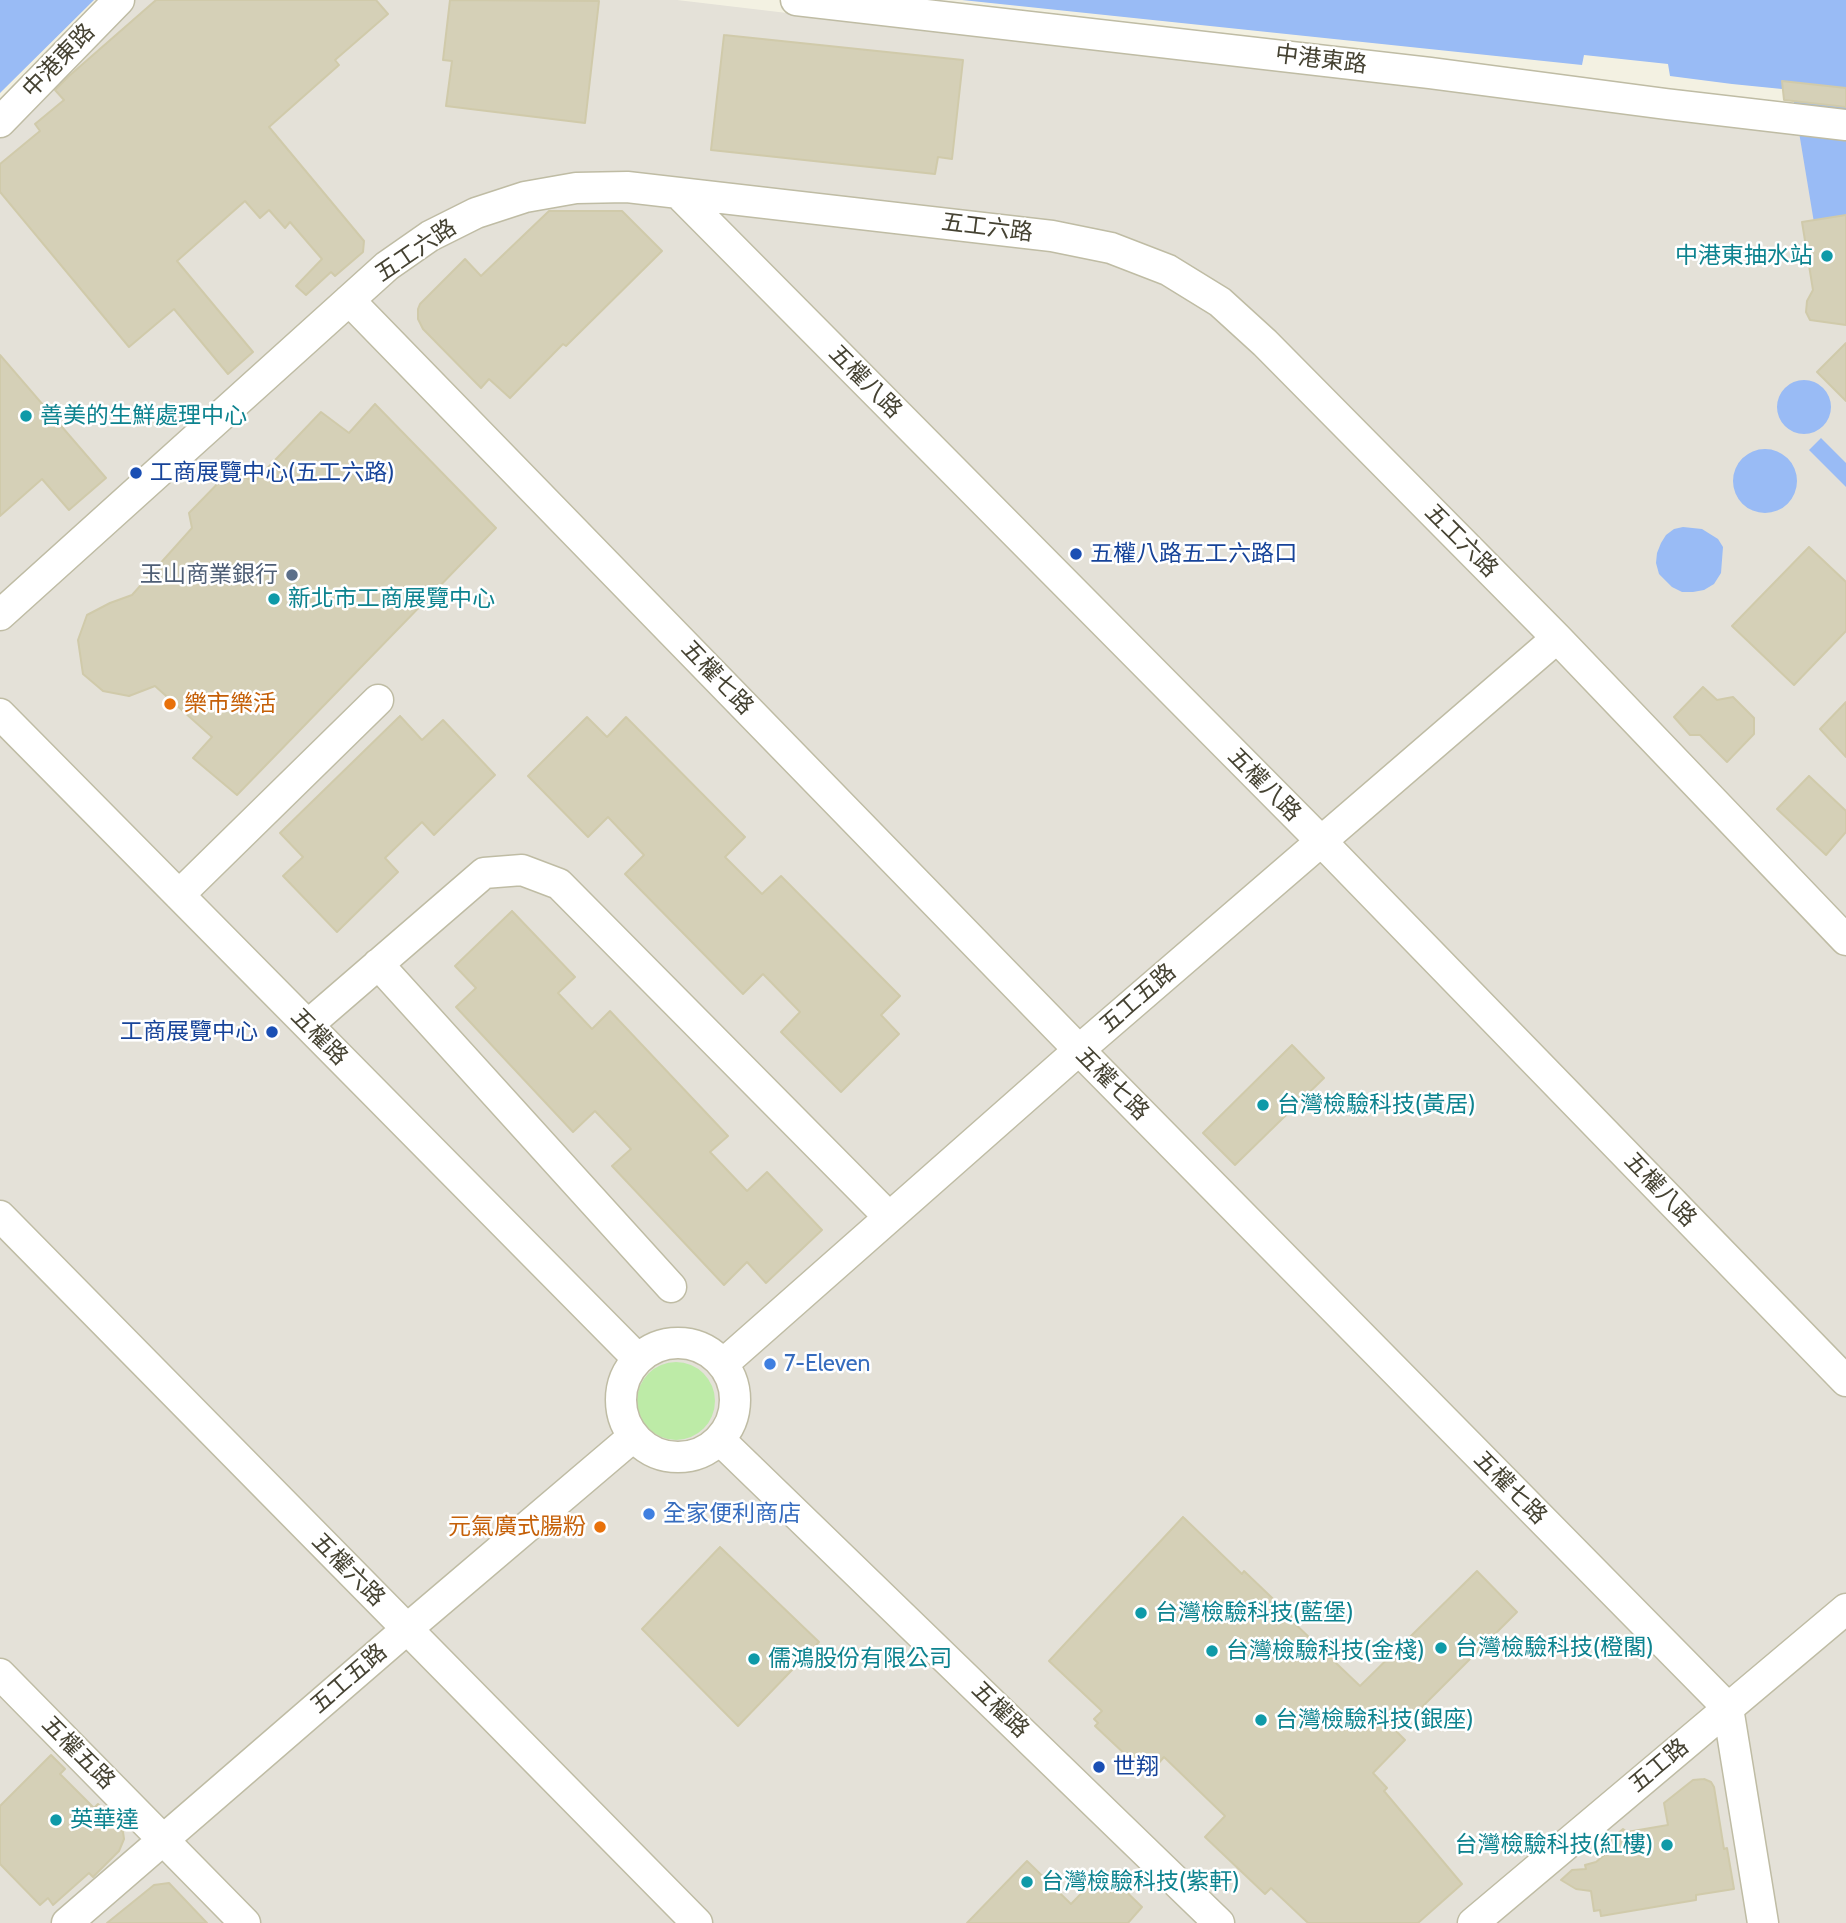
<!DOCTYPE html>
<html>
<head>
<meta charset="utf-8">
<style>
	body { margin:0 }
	canvas { display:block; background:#f3f1e2 }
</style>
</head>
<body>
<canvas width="1846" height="1923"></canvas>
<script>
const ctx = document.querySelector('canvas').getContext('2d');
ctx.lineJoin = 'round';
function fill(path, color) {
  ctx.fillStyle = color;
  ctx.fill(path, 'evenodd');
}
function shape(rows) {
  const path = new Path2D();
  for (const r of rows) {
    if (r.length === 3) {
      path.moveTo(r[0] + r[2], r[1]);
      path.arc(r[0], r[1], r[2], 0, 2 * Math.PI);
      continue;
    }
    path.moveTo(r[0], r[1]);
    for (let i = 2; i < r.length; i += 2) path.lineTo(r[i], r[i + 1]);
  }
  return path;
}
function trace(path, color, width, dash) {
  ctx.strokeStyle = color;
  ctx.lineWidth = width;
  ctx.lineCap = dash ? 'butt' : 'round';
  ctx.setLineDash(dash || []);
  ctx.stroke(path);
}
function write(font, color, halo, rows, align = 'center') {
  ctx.font = font + ' Cabin,"Noto Sans TC",sans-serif';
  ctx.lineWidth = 5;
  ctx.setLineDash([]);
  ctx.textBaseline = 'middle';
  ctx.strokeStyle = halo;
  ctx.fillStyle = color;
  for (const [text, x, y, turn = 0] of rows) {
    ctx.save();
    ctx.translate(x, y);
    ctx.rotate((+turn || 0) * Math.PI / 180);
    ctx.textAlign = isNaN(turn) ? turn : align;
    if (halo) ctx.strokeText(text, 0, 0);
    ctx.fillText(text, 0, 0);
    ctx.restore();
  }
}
fill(shape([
	[129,0,677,0,1846,138,1846,1923,0,1923,0,128]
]), '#e4e1d8');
fill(shape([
	[676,1401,39]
]), '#bdeba7');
fill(shape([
	[0,0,94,0,0,93],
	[962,0,1846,0,1846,298,1827,301,1792,90,1732,84,1670,76,1668,64,1584,55,1582,65],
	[1804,407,27],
	[1821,438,1846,463,1846,487,1809,450],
	[1765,481,32],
	[1683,527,1702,529,1718,539,1723,547,1721,573,1714,584,1704,590,1693,592,1682,592,1672,587,1659,574,1656,563,1657,553,1661,543,1666,535,1674,529]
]), '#99bbf5');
const building = shape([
	[156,0,376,0,388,14,335,60,339,65,269,127,364,241,363,252,335,276,331,272,306,295,296,286,322,259,290,222,285,228,269,210,260,218,245,201,177,261,253,352,228,374,174,309,129,347,0,192,0,164,40,131,35,124,64,100,55,90,69,76,156,0],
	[450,0,599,1,585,123,446,106,452,61,443,60,450,0],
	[724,35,963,60,952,159,938,157,935,174,711,150,724,35],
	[1782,81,1846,88,1846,107,1784,100,1782,81],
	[549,211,622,211,662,251,566,346,563,344,510,398,489,379,481,388,423,329,418,319,418,309,420,304,465,259,481,276,549,211],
	[1846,215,1846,325,1810,320,1806,312,1807,301,1813,290,1802,222,1846,215],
	[1846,343,1846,401,1817,372,1846,343],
	[0,355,106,478,69,510,42,479,0,516,0,355],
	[375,404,496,528,237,795,193,758,212,737,155,686,129,696,103,691,83,674,78,640,87,615,110,603,132,595,192,528,189,513,229,472,255,481,321,412,349,433,375,404],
	[1809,547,1846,582,1846,631,1794,685,1732,626,1809,547],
	[1703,687,1717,700,1733,697,1754,718,1754,734,1727,762,1700,735,1690,735,1674,717,1703,687],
	[1846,702,1846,757,1820,729,1846,702],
	[400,716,422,740,443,720,495,775,434,835,422,822,385,858,398,872,337,932,283,876,303,857,280,833,400,716],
	[587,717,607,737,626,717,745,837,725,857,762,894,781,876,900,996,881,1015,899,1034,841,1092,781,1032,800,1012,763,974,743,994,625,874,644,855,608,817,588,837,528,776,587,717],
	[1809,776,1846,811,1846,832,1826,855,1777,809,1809,776],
	[512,911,575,977,558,993,592,1029,610,1011,728,1136,710,1152,747,1191,767,1172,822,1230,766,1283,747,1262,724,1285,612,1166,631,1149,595,1111,573,1132,456,1007,476,988,455,966,512,911],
	[1292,1045,1324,1078,1235,1165,1203,1133,1292,1045],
	[1183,1517,1242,1574,1244,1571,1292,1617,1290,1619,1360,1686,1477,1571,1517,1612,1397,1732,1405,1740,1373,1773,1387,1788,1384,1791,1462,1884,1418,1923,1308,1923,1271,1888,1265,1894,1205,1837,1225,1816,1164,1757,1149,1774,1146,1771,1145,1773,1095,1726,1098,1723,1094,1719,1102,1711,1049,1661,1183,1517],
	[720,1547,819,1642,738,1726,642,1629,720,1547],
	[51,1755,65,1769,60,1774,94,1808,98,1804,123,1832,124,1839,119,1851,93,1877,89,1873,53,1905,48,1898,40,1905,0,1864,0,1806,51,1755],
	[1704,1779,1711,1782,1714,1787,1724,1849,1727,1848,1734,1889,1696,1895,1696,1900,1601,1916,1600,1910,1594,1911,1591,1891,1576,1889,1561,1880,1572,1870,1586,1869,1585,1865,1596,1862,1613,1848,1608,1842,1623,1829,1627,1832,1668,1825,1664,1803,1693,1780,1704,1779],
	[1027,1861,1071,1904,1104,1870,1142,1907,1128,1923,967,1923,1027,1861],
	[169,1883,207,1923,107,1923,154,1885,169,1883]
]);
fill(building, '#d5d0b7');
trace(building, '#d0caaa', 2);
const minor = shape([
	[796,0,1430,73,1666,104,1846,125],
	[0,122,119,0],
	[678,193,1321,841,1846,1381],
	[349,300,1079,1050,1728,1708,1763,1923],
	[0,615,387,266,430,236,476,213,525,197,576,188,627,187,1052,236,1111,248,1168,270,1220,302,1265,343,1557,638,1846,940],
	[0,714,638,1359],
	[179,895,378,700],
	[378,964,671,1287],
	[308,1025,484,873,522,870,559,884,889,1217],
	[0,1216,697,1923],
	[678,1400,57],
	[723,1364,1079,1050,1557,638],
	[720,1440,1219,1923],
	[0,1674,245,1923],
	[67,1923,407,1629,634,1436],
	[1473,1923,1846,1609]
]);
trace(minor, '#bfbca4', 33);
trace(minor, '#fff', 30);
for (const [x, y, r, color] of [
	[1827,256,7,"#0f9aa8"],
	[26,416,7,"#0f9aa8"],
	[136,473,7,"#1a4fb4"],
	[1076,554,7,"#1a4fb4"],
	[292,575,7,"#5c6f8a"],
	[274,599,7,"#0f9aa8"],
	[170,704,7,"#e8710a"],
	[272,1032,7,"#1a4fb4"],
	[1263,1105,7,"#0f9aa8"],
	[770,1364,7,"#3f7fe0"],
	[649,1514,7,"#3f7fe0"],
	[600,1527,7,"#e8710a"],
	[1141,1613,7,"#0f9aa8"],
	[1441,1648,7,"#0f9aa8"],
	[1212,1651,7,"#0f9aa8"],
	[754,1659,7,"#0f9aa8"],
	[1261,1720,7,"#0f9aa8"],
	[1099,1767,7,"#1a4fb4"],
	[56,1820,7,"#0f9aa8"],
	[1667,1845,7,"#0f9aa8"],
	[1027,1882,7,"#0f9aa8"]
]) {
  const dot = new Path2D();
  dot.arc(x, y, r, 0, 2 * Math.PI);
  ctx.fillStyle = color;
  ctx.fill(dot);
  trace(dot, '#fff', 2.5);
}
write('23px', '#454232', '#fff', [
	["中港東路",1321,60,7],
	["中港東路",59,61,-46],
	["五工六路",987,228,7],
	["五工六路",416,251,-34],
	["五權八路",865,382,45],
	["五工六路",1461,541,45],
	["五權七路",717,678,46],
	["五權八路",1264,785,45],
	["五工五路",1138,999,-41],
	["五權路",319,1037,45],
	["五權七路",1112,1084,45],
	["五權八路",1660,1190,46],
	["五權七路",1510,1488,45],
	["五權六路",348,1570,45],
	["五工五路",349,1679,-41],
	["五權路",1000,1710,44],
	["五權五路",78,1753,45],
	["五工路",1659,1766,-40]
]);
write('23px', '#0d838f', '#fff', [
	["中港東抽水站",1813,256,"right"],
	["善美的生鮮處理中心",40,416],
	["新北市工商展覽中心",288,599],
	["台灣檢驗科技(黃居)",1277,1105],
	["台灣檢驗科技(藍堡)",1155,1613],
	["台灣檢驗科技(橙閣)",1455,1648],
	["台灣檢驗科技(金棧)",1226,1651],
	["儒鴻股份有限公司",768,1659],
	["台灣檢驗科技(銀座)",1275,1720],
	["英華達",70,1820],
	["台灣檢驗科技(紅樓)",1653,1845,"right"],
	["台灣檢驗科技(紫軒)",1041,1882]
], 'left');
write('23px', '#164399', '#fff', [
	["工商展覽中心(五工六路)",150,473],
	["五權八路五工六路口",1090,554],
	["工商展覽中心",258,1032,"right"],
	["世翔",1113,1767]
], 'left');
write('23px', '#4e5e75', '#fff', [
	["玉山商業銀行",278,575]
], 'right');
write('23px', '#c56008', '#fff', [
	["樂市樂活",184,704],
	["元氣廣式腸粉",586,1527,"right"]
], 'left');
write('23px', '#366cbe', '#fff', [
	["7-Eleven",784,1364],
	["全家便利商店",663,1514]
], 'left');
</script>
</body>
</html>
